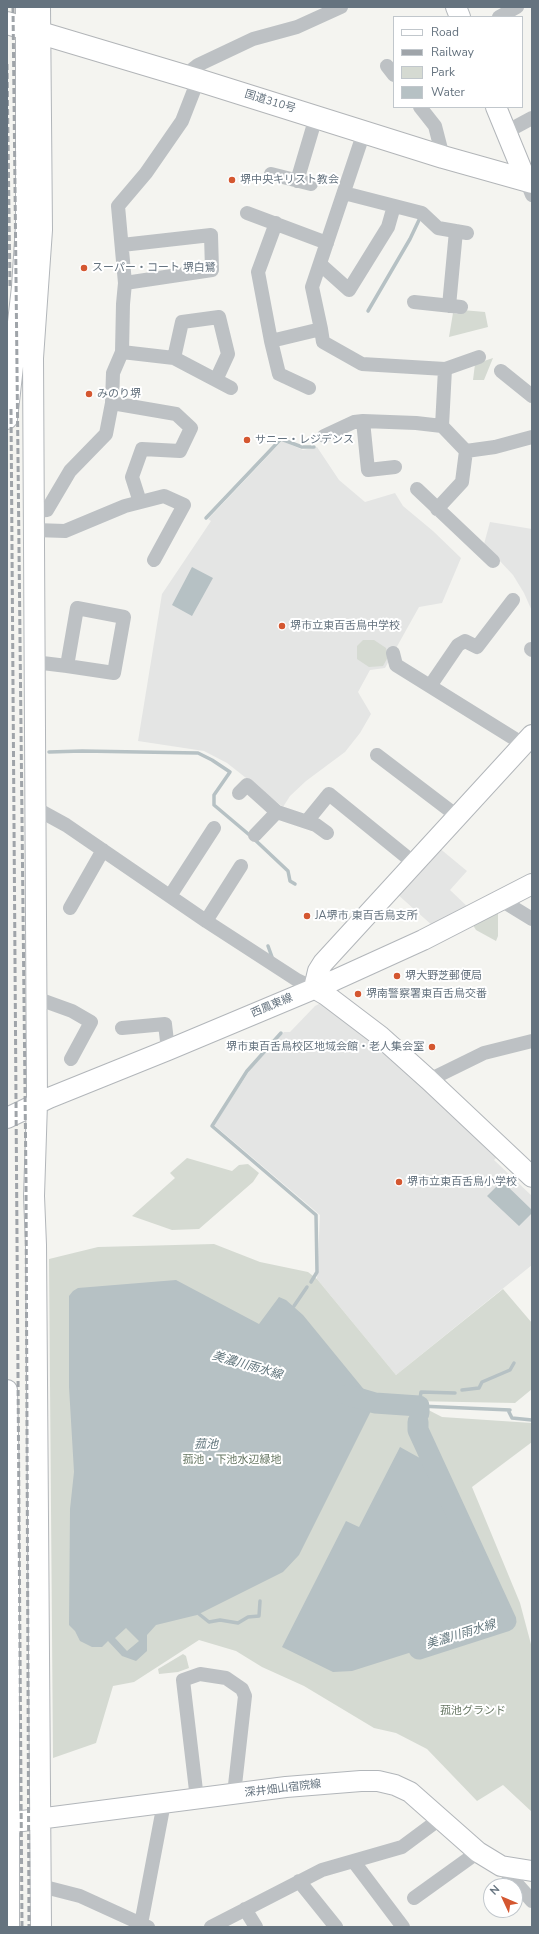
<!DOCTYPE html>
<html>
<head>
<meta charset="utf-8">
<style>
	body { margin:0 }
	#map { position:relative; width:539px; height:1934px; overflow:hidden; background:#f4f4f0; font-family:"Nunito Sans",sans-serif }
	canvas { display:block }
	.frame { position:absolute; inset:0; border:8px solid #65737f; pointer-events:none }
	.legend { position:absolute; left:393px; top:16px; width:130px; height:92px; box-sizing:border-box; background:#fff; border:1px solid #c1c7cc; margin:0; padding:5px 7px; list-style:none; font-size:12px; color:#65737f }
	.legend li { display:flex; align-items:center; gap:8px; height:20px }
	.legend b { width:20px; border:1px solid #c1c7cc }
	.north { position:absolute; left:483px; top:1878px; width:40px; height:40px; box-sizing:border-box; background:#fff; border:1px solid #c1c7cc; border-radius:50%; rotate:314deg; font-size:11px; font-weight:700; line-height:16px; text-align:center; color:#65737f }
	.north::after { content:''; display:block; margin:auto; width:14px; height:18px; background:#d45730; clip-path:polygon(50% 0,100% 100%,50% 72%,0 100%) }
</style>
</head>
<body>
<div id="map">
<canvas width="539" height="1934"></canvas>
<div class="frame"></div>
<ul class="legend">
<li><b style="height:5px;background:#fff"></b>Road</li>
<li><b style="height:5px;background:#9fa4a9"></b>Railway</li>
<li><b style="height:11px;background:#d5dad2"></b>Park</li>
<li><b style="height:11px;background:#b6c1c4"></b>Water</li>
</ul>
<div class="north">N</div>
</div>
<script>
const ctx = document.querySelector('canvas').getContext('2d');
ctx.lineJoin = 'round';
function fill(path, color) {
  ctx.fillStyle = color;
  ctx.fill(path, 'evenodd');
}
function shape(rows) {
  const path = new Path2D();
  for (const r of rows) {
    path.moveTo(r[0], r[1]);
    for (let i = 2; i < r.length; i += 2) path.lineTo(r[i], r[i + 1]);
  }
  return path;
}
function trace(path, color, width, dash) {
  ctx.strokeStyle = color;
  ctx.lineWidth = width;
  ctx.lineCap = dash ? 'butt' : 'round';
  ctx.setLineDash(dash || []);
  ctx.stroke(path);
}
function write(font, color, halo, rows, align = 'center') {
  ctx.font = font + ' "Nunito Sans","Noto Sans JP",sans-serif';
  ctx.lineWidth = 4;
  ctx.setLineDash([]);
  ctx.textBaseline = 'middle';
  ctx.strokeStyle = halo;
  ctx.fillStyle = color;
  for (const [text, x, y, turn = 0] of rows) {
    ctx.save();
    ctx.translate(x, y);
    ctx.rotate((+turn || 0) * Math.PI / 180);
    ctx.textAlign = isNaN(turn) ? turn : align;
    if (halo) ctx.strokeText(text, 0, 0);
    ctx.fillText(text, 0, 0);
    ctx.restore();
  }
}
fill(shape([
	[282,441,303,450,317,447,339,480,365,502,395,493,403,506,433,531,461,558,442,603,419,607,385,668,370,670,358,692,371,714,360,733,345,752,306,781,290,796,283,807,227,763,204,751,138,741,162,594,211,521,208,519],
	[490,522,532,529,532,611,524,593,513,575,484,544],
	[438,847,467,871,450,890,470,909,434,927,396,893],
	[323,1002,370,1036,499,1155,494,1160,532,1196,532,1265,396,1375,317,1279,320,1215,214,1125,252,1067,284,1032,290,1032,315,1006]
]), '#e4e5e4');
fill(shape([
	[462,310,485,312,488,327,449,337,453,313,457,314],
	[493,358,484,380,473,380,475,364],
	[363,640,374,640,386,648,388,657,383,666,369,667,357,659,357,646],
	[498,908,498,936,496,941,476,930,471,922],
	[187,1158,232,1171,239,1165,248,1164,259,1173,253,1182,199,1229,172,1230,132,1216,175,1178,170,1173],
	[214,1244,260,1262,308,1272,317,1279,396,1375,503,1289,532,1323,532,1389,515,1403,411,1401,442,1417,532,1423,532,1442,472,1487,520,1603,532,1648,532,1812,503,1785,477,1801,427,1749,396,1733,374,1728,304,1686,262,1667,236,1651,199,1640,134,1682,113,1686,96,1743,53,1758,49,1259,98,1247],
	[183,1654,186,1656,189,1668,178,1672,159,1674,158,1669]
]), '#d5dad2');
fill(shape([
	[192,567,213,578,192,616,172,605],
	[502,1181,532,1210,532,1213,519,1226,487,1196],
	[176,1280,259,1324,279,1297,286,1300,303,1315,375,1403,299,1555,283,1572,197,1615,156,1625,147,1635,147,1651,136,1661,122,1656,108,1641,102,1647,92,1647,80,1641,75,1631,69,1625,70,1509,74,1472,69,1387,69,1296,73,1291,78,1288],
	[126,1628,139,1641,127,1651,115,1638],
	[400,1447,427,1462,499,1618,410,1647,412,1652,352,1671,333,1672,282,1647,346,1521,359,1527]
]), '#b6c1c4');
trace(shape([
	[368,311,410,239,419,220],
	[206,518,281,439,302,447,314,447],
	[49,752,82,751,198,753,212,760,230,772,214,795,214,805,253,838,288,871,290,881,295,884],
	[268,946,272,957],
	[281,1033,247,1071,212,1126,316,1215,317,1272,311,1282],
	[294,1306,307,1287],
	[462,1390,479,1388,482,1382,510,1370,514,1363],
	[455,1393,421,1392,419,1406,510,1410],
	[508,1410,512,1418,532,1420],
	[199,1614,209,1622,220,1620,238,1623,248,1617,259,1616,260,1601]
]), '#b6c1c4', 3.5);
trace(shape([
	[348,1395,375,1403,419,1406,419,1413],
	[417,1644,419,1649,506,1621,418,1430,418,1422]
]), '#b6c1c4', 21);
const secondary = shape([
	[40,7,42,230,33,358,37,1103,34,1196,36,1245,41,1927],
	[456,7,460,17],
	[496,107,526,180],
	[7,419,22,287,26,225,26,7],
	[532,735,323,963,318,971,314,988,326,995,380,1036,429,1080,532,1177],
	[7,1118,49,1098,168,1050,335,980,423,940,532,884],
	[7,1390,9,1478,9,1927],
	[7,1823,286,1787,361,1781,378,1781,395,1785,410,1792,478,1852,501,1866,532,1871]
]);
const highway = shape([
	[7,23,198,80,443,157,532,182]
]);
trace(secondary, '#b2b6ba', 22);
trace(highway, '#b2b5b8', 24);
trace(shape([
	[499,17,517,7],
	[387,66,394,75],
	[184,76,198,65,253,39,297,27,341,7],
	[420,107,435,126,443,157],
	[506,132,532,118],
	[271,174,311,184],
	[526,180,532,195],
	[297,181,316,117],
	[344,193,422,213,438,228,467,233],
	[247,213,327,243],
	[276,223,258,272,271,341,321,329,312,287,364,132],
	[122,245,211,235,212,270,125,283],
	[320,264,349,290,388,227,394,206],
	[414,302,461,307],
	[449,306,456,231],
	[321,329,323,342,362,364,445,369,479,357],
	[271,341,279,374,309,388],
	[122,352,174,358,231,388],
	[174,358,182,322,219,317,228,354,216,380],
	[501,371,532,396],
	[112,403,176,414,191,428,180,451,142,449,132,477,140,502],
	[363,421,368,470,395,467],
	[442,426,445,369],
	[324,436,354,422,363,421,416,423,442,426,466,451,495,447,532,437],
	[417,489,493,561],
	[437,509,462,482,466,451],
	[34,511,47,510,70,471,106,434,112,403,113,373,122,352,123,304,125,283,118,206,146,173,182,121,198,80],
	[35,530,65,531,125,506,164,496,184,505,154,560],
	[531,649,532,650],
	[393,653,396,665,523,744],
	[34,662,67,666,114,673,124,617,77,608,67,666],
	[430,686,458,645,465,641,477,647,513,600],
	[377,755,457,816],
	[239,793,247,785,277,812,316,825,327,833],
	[35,808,66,825,206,921,297,980,314,988],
	[307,821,329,794,414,863],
	[255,835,277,812],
	[170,896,214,828],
	[501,900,532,919],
	[70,908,103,850],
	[206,921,241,866],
	[36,998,72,1011,91,1022,71,1059],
	[122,1028,165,1024,168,1050],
	[429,1080,484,1053,532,1041],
	[197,1799,183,1680,200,1674,226,1678,242,1689,245,1696,234,1794],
	[354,1862,403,1927],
	[501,1866,532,1901],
	[299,1881,336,1927],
	[41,1886,80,1896,148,1927],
	[414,1898,478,1852],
	[245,1909,256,1927],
	[141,1924,164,1803],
	[211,1927,322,1870,402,1847,441,1818]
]), '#bdc1c4', 14);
trace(secondary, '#fff', 20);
trace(highway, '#fff', 22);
trace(shape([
	[13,7,26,1180,29,1927],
	[7,64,10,287],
	[11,409,22,1927]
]), '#9fa4a9', 3, [6, 3]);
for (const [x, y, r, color] of [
	[232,180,4,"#d45730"],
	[84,268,4,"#d45730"],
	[89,394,4,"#d45730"],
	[247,440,4,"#d45730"],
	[282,626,4,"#d45730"],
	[307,916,4,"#d45730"],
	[397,976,4,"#d45730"],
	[358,994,4,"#d45730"],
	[432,1047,4,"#d45730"],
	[399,1182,4,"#d45730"]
]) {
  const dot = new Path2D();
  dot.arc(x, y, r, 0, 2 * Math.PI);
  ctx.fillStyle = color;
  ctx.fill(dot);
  trace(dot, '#fff', 1.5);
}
write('11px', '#65737f', '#fff', [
	["国道310号",270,102,17],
	["西鳳東線",272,1006,-23],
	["深井畑山宿院線",283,1789,-7]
]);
write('11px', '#65737f', '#fff', [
	["堺中央キリスト教会",240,180],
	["スーパー・コート 堺白鷺",92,268],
	["みのり堺",97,394],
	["サニー・レジデンス",255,440],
	["堺市立東百舌鳥中学校",290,626],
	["JA堺市 東百舌鳥支所",315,916],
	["堺大野芝郵便局",405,976],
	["堺南警察署東百舌鳥交番",366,994],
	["堺市東百舌鳥校区地域会館・老人集会室",424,1047,"right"],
	["堺市立東百舌鳥小学校",407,1182]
], 'left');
write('11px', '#677763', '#fff', [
	["菰池・下池水辺緑地",232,1460],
	["菰池グランド",473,1711]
]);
write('italic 12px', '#61757c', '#fff', [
	["美濃川雨水線",247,1366,16],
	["菰池",206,1445],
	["美濃川雨水線",461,1635,-17]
]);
</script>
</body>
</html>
